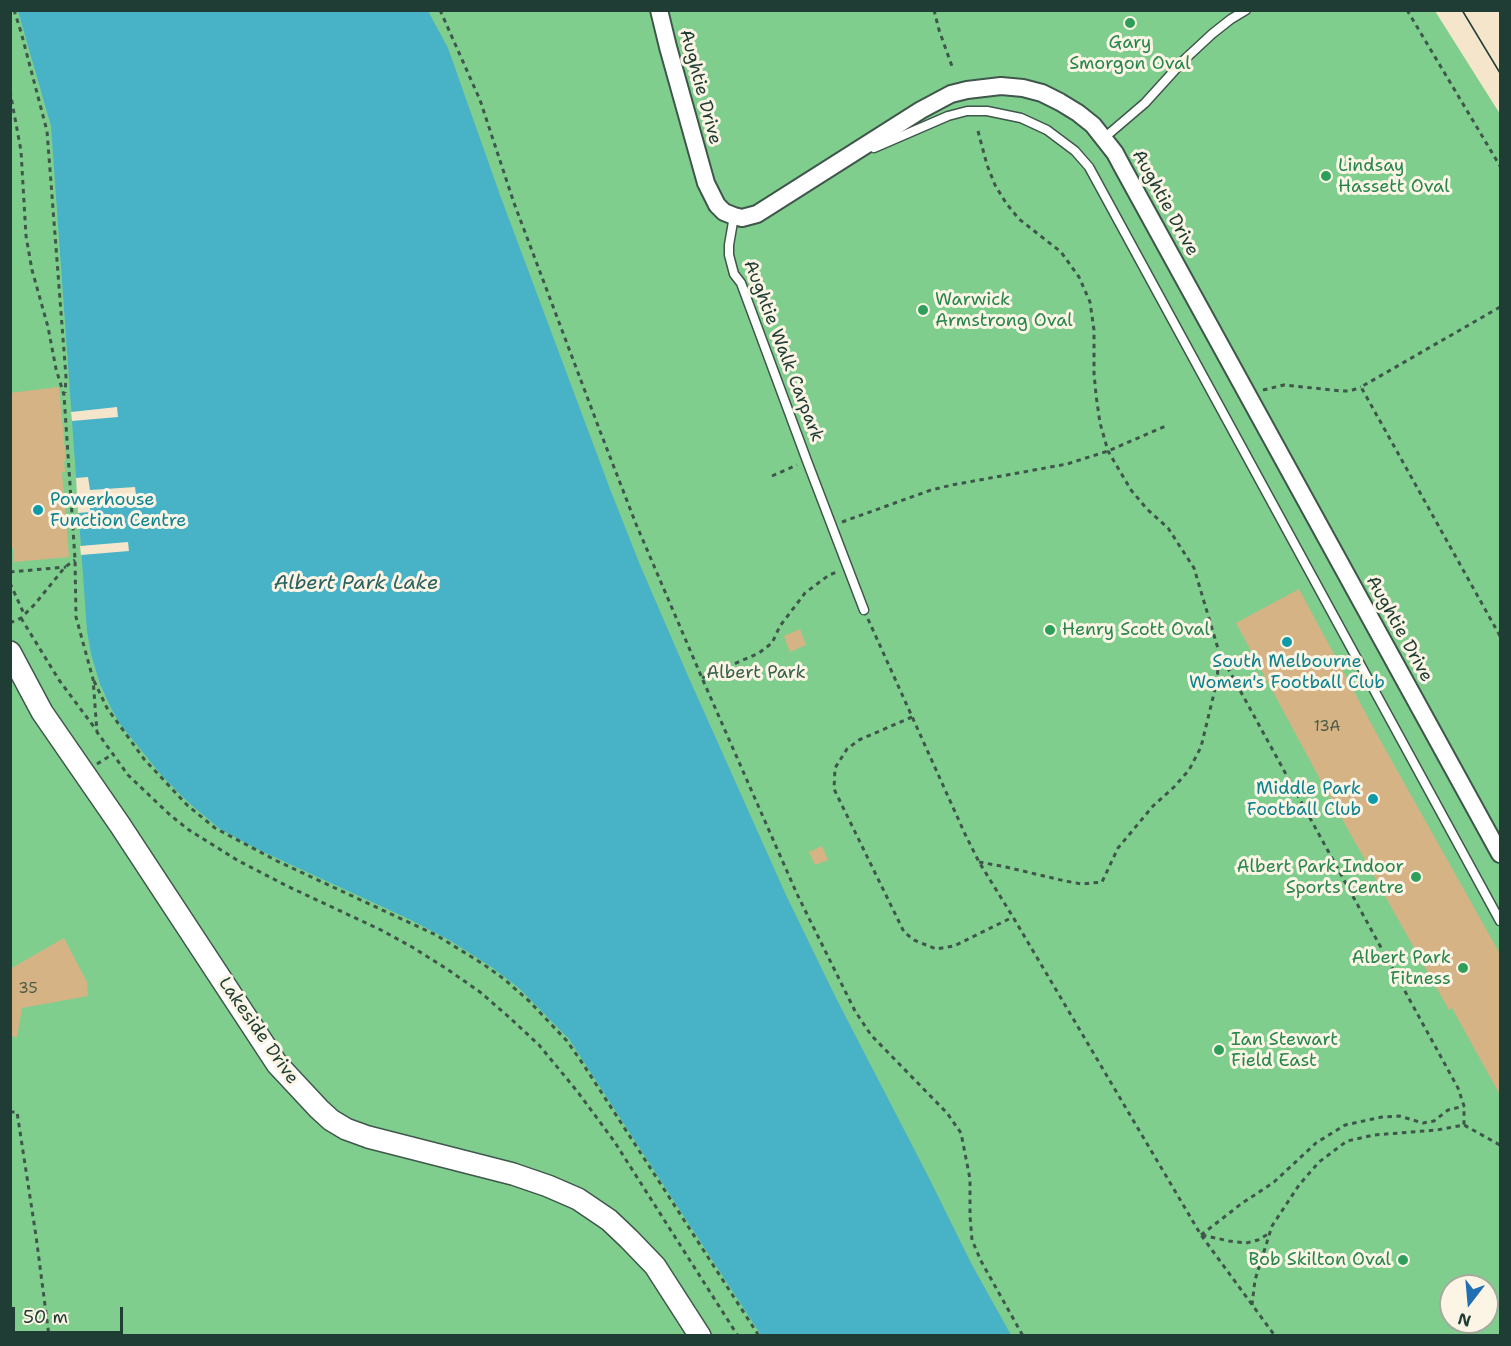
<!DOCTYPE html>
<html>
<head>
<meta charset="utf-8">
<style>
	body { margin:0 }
	#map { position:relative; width:1511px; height:1346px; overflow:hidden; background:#f5e5cb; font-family:"Shantell Sans",sans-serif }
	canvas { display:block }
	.frame { position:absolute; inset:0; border:12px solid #1f3d34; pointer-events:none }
	.north { position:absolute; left:1439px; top:1274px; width:60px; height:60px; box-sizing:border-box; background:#fcf5e5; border:2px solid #a4ab9e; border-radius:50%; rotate:196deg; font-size:16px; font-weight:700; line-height:24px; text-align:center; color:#1f3d34 }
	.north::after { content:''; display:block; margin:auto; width:21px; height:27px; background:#1f6fb2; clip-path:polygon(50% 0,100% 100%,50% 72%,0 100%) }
	.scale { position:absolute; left:12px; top:1307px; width:111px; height:27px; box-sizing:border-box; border:3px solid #1f3d34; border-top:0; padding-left:8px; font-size:18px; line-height:21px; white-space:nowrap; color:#1f3d34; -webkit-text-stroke:4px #fcf5e5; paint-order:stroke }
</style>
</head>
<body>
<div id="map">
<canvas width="1511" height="1346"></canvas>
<div class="frame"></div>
<div class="north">N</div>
<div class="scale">50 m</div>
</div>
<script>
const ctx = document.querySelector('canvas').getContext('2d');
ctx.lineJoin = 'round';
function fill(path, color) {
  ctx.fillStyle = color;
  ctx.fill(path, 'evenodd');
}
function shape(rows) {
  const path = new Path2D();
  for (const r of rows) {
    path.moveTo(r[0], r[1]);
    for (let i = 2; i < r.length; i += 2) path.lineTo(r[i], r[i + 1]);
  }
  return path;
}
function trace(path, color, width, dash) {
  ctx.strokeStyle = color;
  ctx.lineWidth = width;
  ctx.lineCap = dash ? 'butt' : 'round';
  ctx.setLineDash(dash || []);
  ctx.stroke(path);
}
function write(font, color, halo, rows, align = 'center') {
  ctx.font = font + ' "Shantell Sans",sans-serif';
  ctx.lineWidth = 6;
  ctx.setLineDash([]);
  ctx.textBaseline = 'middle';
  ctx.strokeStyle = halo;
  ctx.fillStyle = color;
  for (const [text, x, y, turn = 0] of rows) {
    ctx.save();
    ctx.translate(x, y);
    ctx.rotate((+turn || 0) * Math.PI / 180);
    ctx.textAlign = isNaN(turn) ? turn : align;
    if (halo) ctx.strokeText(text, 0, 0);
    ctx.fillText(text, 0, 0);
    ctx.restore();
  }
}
fill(shape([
	[10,11,1435,11,1500,114,1500,1335,11,1335],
	[1451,1286,1487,1286,1487,1322,1451,1322]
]), '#7fce8e');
fill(shape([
	[18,11,428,11,448,48,500,195,610,489,640,565,688,676,786,895,835,996,929,1178,971,1263,1011,1335,761,1335,569,1039,520,989,493,968,451,941,411,920,257,849,220,829,189,803,162,776,120,724,111,708,100,684,91,654,87,631,51,126]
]), '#48b2c6');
fill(shape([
	[117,407,118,417,72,421,71,412],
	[88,477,90,490,135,487,136,495,90,499,90,512,78,513,76,478],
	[128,542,129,551,81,555,80,546]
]), '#f5e5cb');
fill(shape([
	[59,387,66,461,64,461,65,472,62,472,69,557,14,562,13,548,10,548,10,393],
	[1299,589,1379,738,1500,954,1500,1095,1452,1008,1449,1010,1408,937,1321,781,1236,623],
	[800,629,806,645,790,652,784,636],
	[822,846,828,860,815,865,809,852],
	[64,938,87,982,88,996,22,1008,17,1037,10,1036,10,969]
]), '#d5b385');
const service = shape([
	[1104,138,1145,103,1184,60,1212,34,1231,19,1246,10],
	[874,148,948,116,967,111,987,111,1021,118,1047,130,1075,151,1089,167,1500,921],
	[734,216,729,245,729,255,734,274,741,283,807,461,864,610]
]);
const minor = shape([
	[659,10,668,47,706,183,717,205,724,212,734,216,742,218,757,214,921,110,951,94,967,90,1001,86,1023,88,1042,93,1060,102,1078,113,1093,125,1115,153,1123,168,1500,854]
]);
const tertiary = shape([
	[10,652,42,712,120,825,277,1064,319,1109,331,1120,346,1129,368,1137,513,1174,548,1186,578,1199,609,1220,629,1239,655,1266,700,1336]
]);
trace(service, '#3f564b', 11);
trace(minor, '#3f564b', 20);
trace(tertiary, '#3f564b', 24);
trace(shape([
	[14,10,21,32,47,131,66,377,65,393],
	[440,10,480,100,514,203,600,431,636,524,702,678,797,894,855,1011,871,1035,947,1113,961,1133,970,1179,970,1216,972,1240,981,1261,1023,1336],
	[934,10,939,30,953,69],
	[1407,10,1500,166],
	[10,91,21,151,26,236,32,270,48,327,56,369,64,395,75,559,76,617,93,679,97,732,128,775,170,815,189,830,237,860,287,886,381,930,412,947,447,969,480,992,510,1018,539,1045,577,1091,614,1141,738,1336],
	[978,131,987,165,995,185,1006,203,1019,219,1061,252,1079,277,1090,302,1094,330,1094,373,1096,395,1100,423,1108,451,1131,490,1147,509,1168,528,1194,568,1219,652,1458,1088,1464,1106,1464,1125],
	[1500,307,1361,387,1500,636],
	[1263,390,1284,385,1342,391,1350,391,1361,387],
	[772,476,797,465],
	[842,522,931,490,952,485,1067,464,1108,451,1168,425],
	[10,572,66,567],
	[10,583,24,614],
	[21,618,59,680,97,731],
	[868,619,965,834,979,862,1013,917,1201,1235,1275,1336],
	[10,623,21,618,35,604,65,567,75,560],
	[702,678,759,653,772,643,780,626,805,593,829,575,837,572],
	[94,681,107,708,144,759,187,805,215,828,277,861,436,935,483,964,504,979,529,1001,567,1041,583,1064,759,1336],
	[912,717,859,740,847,749,835,768,834,789,904,932,914,940,936,949,954,946,1013,917],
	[97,764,113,754],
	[979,862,1006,867,1065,881,1082,884,1102,882,1118,848,1153,806,1174,787,1189,770,1201,747,1217,681,1219,654],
	[10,1112,17,1112,36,1236,49,1336],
	[1201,1235,1241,1204,1274,1182,1316,1143,1345,1125,1382,1117,1399,1116,1423,1123,1434,1121,1448,1110,1464,1106],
	[1202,1235,1229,1241,1246,1243,1258,1240,1268,1234],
	[1252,1305,1255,1280,1272,1226,1299,1185,1319,1162,1347,1141,1374,1135,1437,1130,1464,1125,1500,1145]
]), '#3f564b', 3, [4.5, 4.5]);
trace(service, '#fff', 8);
trace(minor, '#fff', 16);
trace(tertiary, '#fff', 21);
trace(shape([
	[1462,10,1500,73]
]), '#1f3d34', 1.5);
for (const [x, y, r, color] of [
	[1130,23,6,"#2e9e5b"],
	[1326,176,6,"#2e9e5b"],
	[923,310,6,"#2e9e5b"],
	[38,510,6,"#0f9aa8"],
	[1050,630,6,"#2e9e5b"],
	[1287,642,6,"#0f9aa8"],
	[1373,799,6,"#0f9aa8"],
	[1416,877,6,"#2e9e5b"],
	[1463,968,6,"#2e9e5b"],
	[1219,1050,6,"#2e9e5b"],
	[1403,1260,6,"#2e9e5b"]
]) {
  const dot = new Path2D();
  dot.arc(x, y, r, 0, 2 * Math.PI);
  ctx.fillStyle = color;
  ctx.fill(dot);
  trace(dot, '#fcf5e5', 2);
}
write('15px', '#4c5a48', null, [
	["13A",1327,727],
	["35",28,989]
]);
write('18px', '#27864d', '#fcf5e5', [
	["Gary",1130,43,"center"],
	["Smorgon Oval",1130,64,"center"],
	["Lindsay",1338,166],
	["Hassett Oval",1338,187],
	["Warwick",935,300],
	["Armstrong Oval",935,321],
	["Henry Scott Oval",1062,630],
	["Albert Park Indoor",1404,867,"right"],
	["Sports Centre",1404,888,"right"],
	["Albert Park",1451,958,"right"],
	["Fitness",1451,979,"right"],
	["Ian Stewart",1231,1040],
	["Field East",1231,1061],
	["Bob Skilton Oval",1391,1260,"right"]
], 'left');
write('18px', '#1f3d34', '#fcf5e5', [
	["Aughtie Drive",700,87,75],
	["Aughtie Drive",1165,203,61],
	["Aughtie Walk Carpark",783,351,69],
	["Aughtie Drive",1399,629,61],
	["Lakeside Drive",258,1031,55]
]);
write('18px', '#0d838f', '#fcf5e5', [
	["Powerhouse",50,500],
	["Function Centre",50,521],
	["South Melbourne",1287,662,"center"],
	["Women's Football Club",1287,683,"center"],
	["Middle Park",1361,789,"right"],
	["Football Club",1361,810,"right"]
], 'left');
write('18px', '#37614a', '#fcf5e5', [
	["Albert Park",756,673]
]);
write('italic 20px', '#2b6060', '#fcf5e5', [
	["Albert Park Lake",356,584]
]);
</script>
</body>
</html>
